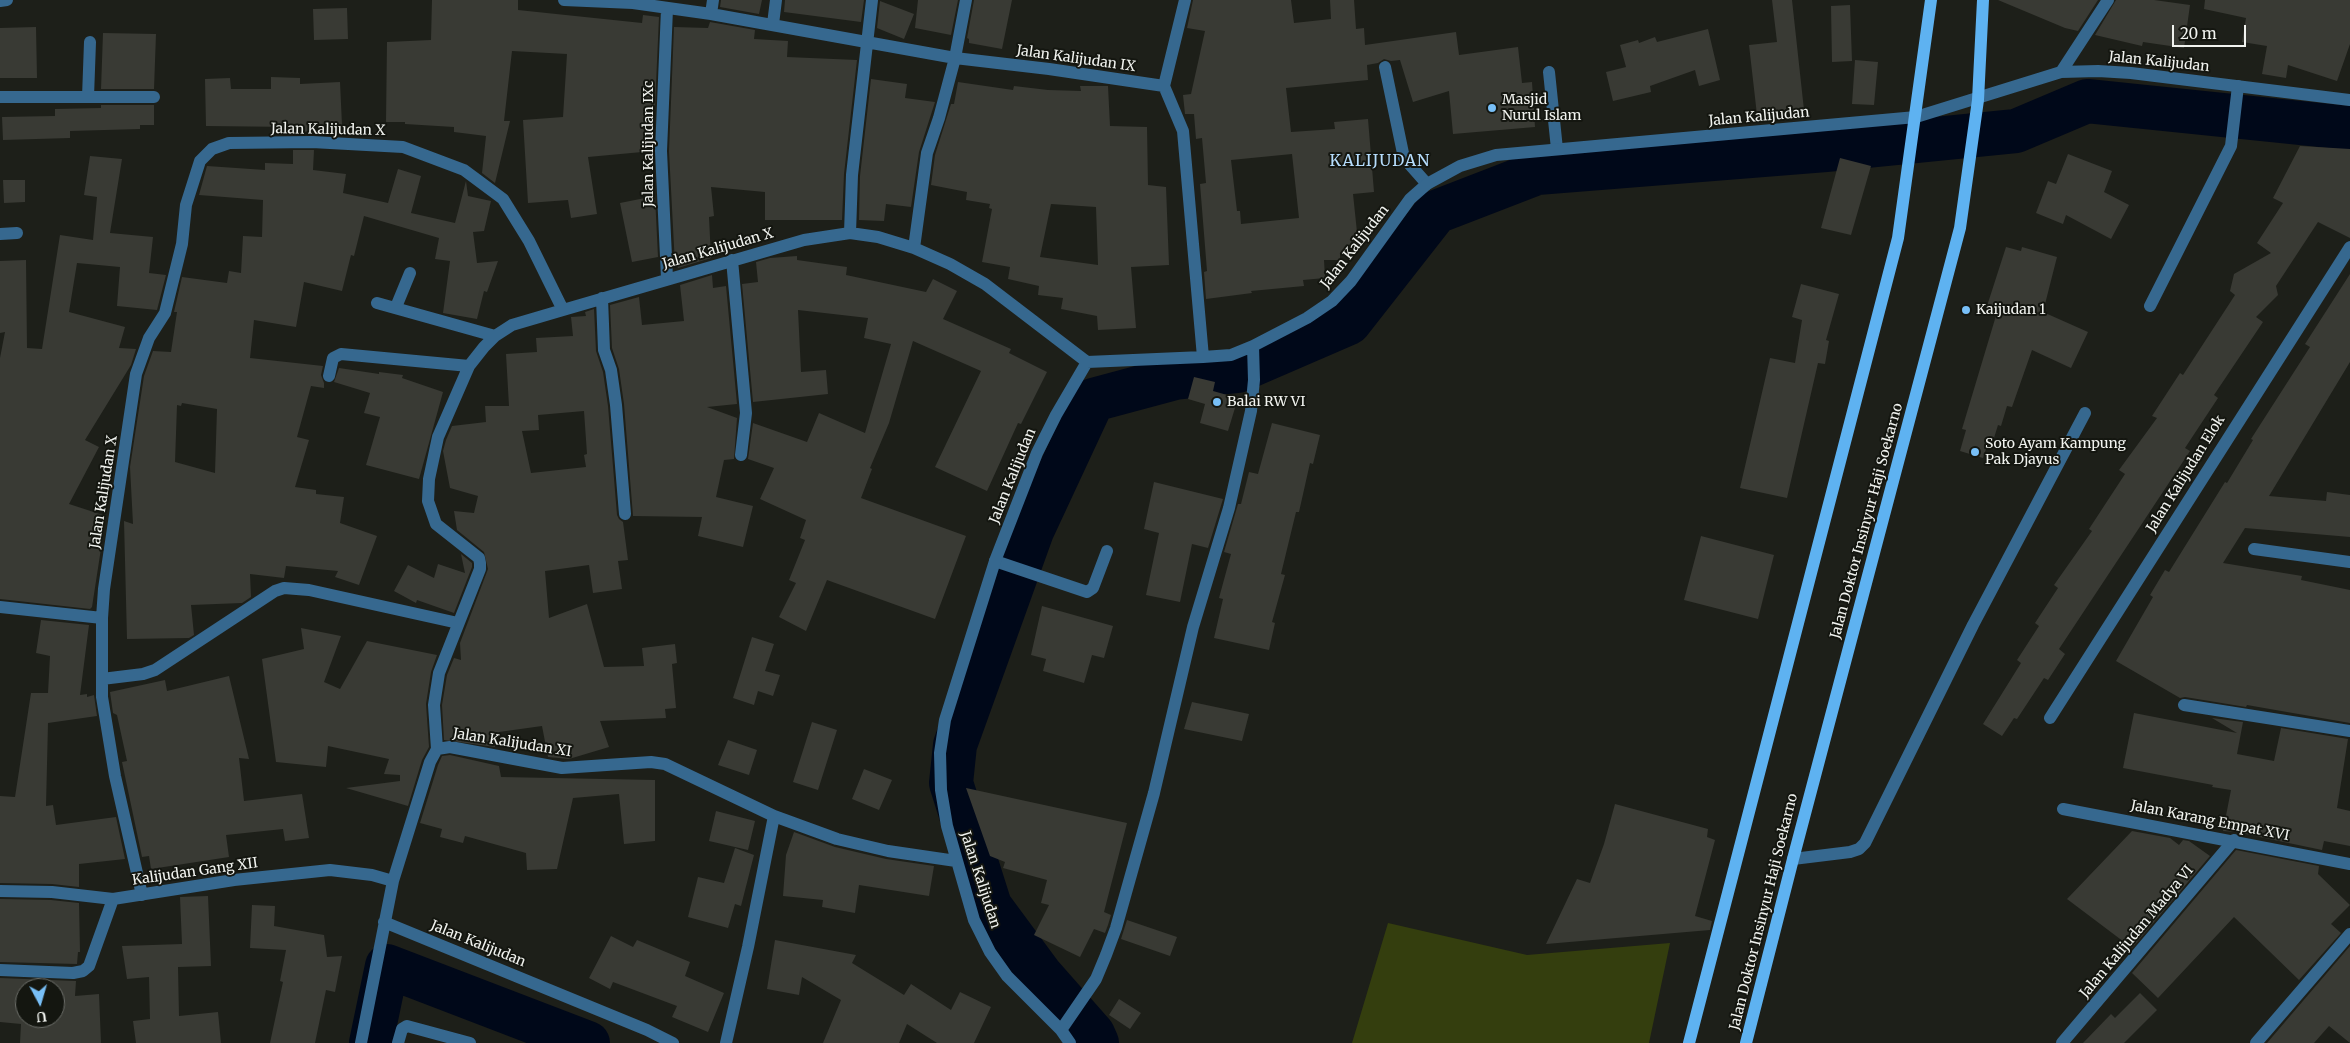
<!DOCTYPE html>
<html>
<head>
<meta charset="utf-8">
<style>
	body { margin:0 }
	#map { position:relative; width:2350px; height:1043px; overflow:hidden; background:#1d1f19; font-family:Merriweather,serif }
	canvas { display:block }
	.north { position:absolute; left:15px; top:978px; width:50px; height:50px; box-sizing:border-box; background:#141610; border:1px solid #6c6e69; border-radius:50%; rotate:174deg; font-size:14px; font-weight:700; line-height:20px; text-align:center; color:#f1f3ef }
	.north::after { content:''; display:block; margin:auto; width:18px; height:22px; background:#78bff7; clip-path:polygon(50% 0,100% 100%,50% 72%,0 100%) }
	.scale { position:absolute; left:2172px; top:25px; width:74px; height:22px; box-sizing:border-box; border:2px solid #f1f3ef; border-top:0; padding-left:6px; font-size:15px; line-height:18px; white-space:nowrap; color:#f1f3ef; -webkit-text-stroke:4px #141610; paint-order:stroke }
</style>
</head>
<body>
<div id="map">
<canvas width="2350" height="1043"></canvas>
<div class="north">U</div>
<div class="scale">20 m</div>
</div>
<script>
const ctx = document.querySelector('canvas').getContext('2d');
ctx.lineJoin = 'round';
function fill(path, color) {
  ctx.fillStyle = color;
  ctx.fill(path, 'evenodd');
}
function shape(rows) {
  const path = new Path2D();
  for (const r of rows) {
    path.moveTo(r[0], r[1]);
    for (let i = 2; i < r.length; i += 2) path.lineTo(r[i], r[i + 1]);
  }
  return path;
}
function trace(path, color, width, dash) {
  ctx.strokeStyle = color;
  ctx.lineWidth = width;
  ctx.lineCap = dash ? 'butt' : 'round';
  ctx.setLineDash(dash || []);
  ctx.stroke(path);
}
function write(font, color, halo, rows, align = 'center') {
  ctx.font = font + ' Merriweather,serif';
  ctx.lineWidth = 4;
  ctx.setLineDash([]);
  ctx.textBaseline = 'middle';
  ctx.strokeStyle = halo;
  ctx.fillStyle = color;
  for (const [text, x, y, turn = 0] of rows) {
    ctx.save();
    ctx.translate(x, y);
    ctx.rotate((+turn || 0) * Math.PI / 180);
    ctx.textAlign = isNaN(turn) ? turn : align;
    if (halo) ctx.strokeText(text, 0, 0);
    ctx.fillText(text, 0, 0);
    ctx.restore();
  }
}
fill(shape([
	[1388,923,1527,955,1670,943,1649,1043,1352,1043]
]), '#343e0e');
trace(shape([
	[371,1043,387,966,588,1043],
	[1097,1043,1093,1034,1041,975,990,906,951,783,955,745,1032,531,1093,400,1175,378,1238,371,1349,323,1436,212,1537,173,1826,150,2016,131,2087,101,2350,128]
]), '#000819', 44);
fill(shape([
	[432,0,518,0,518,10,642,23,643,15,659,17,653,151,588,157,597,214,571,218,568,200,528,203,523,120,563,117,567,54,512,51,504,121,510,121,495,183,482,173,486,136,454,132,454,127,405,124,405,122,386,122,387,42,431,40],
	[721,0,762,0,759,14,720,7],
	[785,0,864,0,861,22,784,12],
	[918,0,958,0,951,35,915,28],
	[974,0,1012,0,1002,49,969,43,969,39,967,38],
	[1193,0,1291,0,1294,23,1331,19,1330,0,1354,0,1356,29,1364,28,1365,45,1456,32,1459,55,1518,47,1522,83,1532,82,1535,127,1453,134,1449,91,1413,102,1400,60,1391,61,1384,59,1378,63,1367,65,1368,80,1286,88,1291,132,1335,129,1334,122,1368,119,1374,192,1353,194,1359,251,1340,253,1340,260,1324,260,1325,278,1303,280,1304,286,1251,291,1252,293,1206,299,1204,272,1207,271,1200,184,1206,183,1202,138,1196,139,1194,114,1185,114,1183,95,1191,94,1205,31,1187,28],
	[1292,154,1299,218,1241,224,1240,211,1237,211,1231,160],
	[1772,0,1792,0,1804,110,1757,115,1749,45,1777,42],
	[1998,0,2098,0,2078,31,2065,28],
	[2116,0,2154,0,2190,5,2184,48,2143,42,2142,46,2095,35],
	[2205,0,2350,0,2350,44,2337,81,2288,65,2286,78,2262,74,2267,46,2242,42,2246,18,2204,9],
	[880,1,914,14,904,39,877,28],
	[1850,5,1852,61,1832,62,1831,6],
	[347,8,348,39,314,40,313,9],
	[710,22,755,30,754,39,788,41,787,57,857,60,844,174,842,220,765,220,765,192,711,187,714,216,709,217,711,258,678,268,677,265,675,265,669,151,674,27,708,28],
	[36,27,37,78,0,78,0,28],
	[1708,29,1720,80,1699,86,1695,70,1650,86,1651,92,1613,101,1606,72,1626,67,1620,45,1638,40,1639,43,1655,37,1657,42],
	[103,33,156,34,154,89,101,89],
	[1855,60,1878,62,1874,105,1852,104],
	[271,77,300,78,300,84,340,82,342,125,315,126,315,134,294,134,294,127,206,126,205,79,230,78,231,89,271,89],
	[871,79,907,84,905,98,935,102,919,152,911,207,886,204,884,221,859,220,860,176],
	[958,82,1013,90,1014,86,1048,90,1081,91,1080,86,1108,86,1110,126,1147,127,1148,185,1166,187,1169,265,1131,267,1136,328,1098,330,1097,316,1061,309,1063,298,1038,295,1039,286,1008,279,1010,267,982,262,992,209,989,208,990,204,966,200,967,192,931,185,935,155,951,104,954,104],
	[1051,204,1096,207,1098,265,1040,257],
	[101,105,154,105,154,125,140,125,140,129,70,131,70,138,3,140,2,117,55,116,55,109,101,108],
	[2300,146,2350,149,2350,238,2318,222,2276,286,2278,295,2256,317,2263,322,2214,395,2218,398,2185,448,2190,451,2059,649,2065,654,2048,680,2044,678,2017,719,2014,718,2002,736,1983,724,2021,663,2017,660,2039,626,2035,623,2058,588,2054,585,2092,531,2089,529,2125,474,2119,470,2157,418,2152,416,2180,373,2183,375,2235,295,2230,291,2234,274,2271,253,2257,243,2283,203,2273,198],
	[293,150,314,150,313,170,346,174,343,193,388,203,398,169,421,176,411,213,455,223,466,181,468,196,491,201,484,231,473,232,477,263,498,261,487,292,484,291,477,319,443,313,450,261,435,259,439,238,364,216,354,256,351,255,342,291,304,282,296,327,254,320,250,358,323,366,321,375,324,383,324,388,311,386,297,437,309,440,295,487,316,490,316,494,344,497,340,523,377,536,359,585,335,577,338,571,286,566,284,578,250,574,251,597,242,603,191,605,194,635,189,638,127,639,124,521,133,524,130,467,144,376,153,351,171,352,177,312,174,312,182,277,227,283,229,271,241,273,243,236,262,237,263,200,199,195,207,166,265,170,265,163,293,164],
	[182,403,217,409,215,473,175,462,177,405,181,406],
	[2068,154,2112,171,2104,192,2129,205,2111,239,2066,215,2063,224,2036,213,2048,181,2056,184],
	[90,156,122,159,110,233,153,237,149,273,166,275,157,310,117,306,120,267,77,263,69,312,125,327,119,348,136,349,131,365,85,440,99,447,69,504,106,516,92,607,90,609,0,599,0,358,5,332,0,333,0,261,26,260,27,348,42,349,60,235,93,240,97,197,84,195],
	[1840,158,1871,166,1851,235,1821,228],
	[3,180,25,180,25,202,4,203],
	[655,196,658,257,632,262,620,203],
	[2006,247,2021,251,2022,247,2057,257,2043,312,2088,332,2071,368,2032,350,2012,407,2007,406,2001,426,1998,425,1994,438,1990,437,1983,458,1960,451,1966,430,1962,429,1998,309,1987,306],
	[797,256,797,260,847,267,846,275,926,292,933,279,957,291,943,319,1011,349,1009,353,1047,372,1021,424,1018,423,987,491,935,467,981,371,913,341,889,423,870,468,872,469,861,498,966,536,935,619,827,580,806,631,779,617,796,583,789,580,805,540,800,538,806,520,760,499,774,468,748,459,753,423,807,442,819,413,865,433,891,344,864,338,868,318,798,310,801,372,826,370,828,394,753,402,742,284,758,282,756,262,770,258],
	[2350,274,2350,362,2269,496,2326,501,2327,492,2350,495,2350,537,2245,528,2223,563,2302,576,2301,580,2350,590,2350,723,2247,705,2246,707,2185,697,2180,698,2116,661,2153,597,2150,595,2165,570,2169,572,2225,482,2227,483,2253,440,2251,439,2310,347,2305,344],
	[712,275,713,288,726,286,737,404,707,407,737,418,734,459,724,460,716,497,753,506,743,547,698,536,702,517,633,516,624,404,619,369,612,348,610,305,639,297,642,325,684,321,680,285],
	[1801,284,1839,294,1826,340,1829,341,1825,364,1818,363,1787,498,1740,488,1770,358,1795,363,1802,320,1792,317],
	[594,309,596,351,603,372,608,406,617,515,619,519,623,522,628,560,618,561,622,589,593,593,589,565,545,571,549,618,587,604,604,667,644,666,642,648,675,644,677,663,672,664,676,708,665,709,666,718,600,721,609,747,569,759,548,757,542,726,499,732,495,747,444,740,442,705,447,675,454,658,461,660,460,643,488,569,484,552,457,530,454,511,474,513,478,496,450,488,443,451,446,440,452,426,486,422,485,406,509,406,506,354,537,352,536,338,573,336,571,317,586,316,585,312],
	[584,411,587,454,584,455,586,467,531,473,522,431,539,430,538,415],
	[339,368,379,374,379,372,403,375,402,378,443,392,419,479,366,465,380,417,364,413,370,393,334,382],
	[1194,377,1215,382,1213,391,1238,398,1228,431,1200,423,1205,404,1188,399],
	[1272,423,1320,435,1313,464,1310,463,1299,512,1296,512,1281,574,1285,575,1272,622,1275,623,1269,650,1214,638,1223,599,1219,598,1231,554,1224,552,1238,504,1241,504,1249,472,1258,474],
	[1154,482,1223,499,1208,548,1192,544,1180,602,1146,595,1159,533,1144,529],
	[1701,536,1774,555,1758,619,1684,600],
	[461,554,472,563,472,567,454,613,417,600,416,603,394,591,408,565,434,578,438,564,465,573],
	[1042,606,1113,626,1104,658,1092,655,1084,683,1043,671,1046,659,1031,655],
	[41,620,89,625,80,695,87,694,87,697,94,695,97,716,48,723,46,806,53,805,56,825,116,817,125,859,79,864,79,887,52,884,0,883,0,796,15,797,31,693,48,693,50,656,36,653],
	[301,628,341,636,324,682,340,689,367,641,437,655,431,672,426,704,429,747,422,760,408,806,346,788,400,781,400,775,384,774,389,759,328,746,326,767,276,762,262,659,304,649],
	[752,637,774,644,765,671,780,675,773,696,758,691,754,705,733,698],
	[229,676,249,759,239,758,244,801,302,794,309,838,285,841,283,829,226,835,229,857,151,869,149,856,142,857,122,762,127,761,117,715,113,713,110,692,165,680,167,691],
	[1192,702,1249,714,1242,741,1184,729],
	[2134,713,2237,733,2212,718,2243,722,2237,754,2274,761,2281,728,2348,739,2337,808,2350,811,2350,846,2324,841,2322,850,2236,832,2223,831,2231,790,2212,787,2213,785,2123,768],
	[812,722,837,730,818,790,793,782],
	[728,740,757,750,749,775,718,765],
	[450,755,499,766,501,777,655,780,655,841,624,844,619,794,573,798,557,869,527,870,526,853,465,836,463,843,440,837,442,829,420,823,438,765,442,756],
	[864,769,892,780,879,810,852,799],
	[966,788,1127,823,1104,912,1111,915,1108,925,1105,933,1094,929,1080,957,1034,935,1049,905,1041,903,1047,880,1003,868,1005,862,990,856],
	[1615,804,1708,829,1707,837,1715,840,1695,916,1712,921,1710,930,1546,944,1577,879,1590,883,1604,844],
	[716,811,755,821,748,850,709,841],
	[2132,831,2170,838,2179,845,2183,840,2189,841,2210,856,2132,948,2067,899],
	[794,832,835,847,886,859,934,866,929,896,859,885,855,913,822,907,823,900,783,896,786,855],
	[735,848,754,855,741,906,735,904,728,928,688,917,698,877,724,883],
	[2236,850,2319,866,2318,874,2350,905,2331,924,2341,933,2299,980,2234,917,2158,998,2132,973],
	[208,896,211,966,178,967,179,1016,218,1012,221,1043,136,1043,133,1021,150,1019,149,977,127,979,122,946,182,944,180,897],
	[0,899,51,900,79,903,80,952,78,952,77,964,0,962],
	[252,905,275,906,274,926,324,935,327,957,342,956,335,992,326,990,315,1043,270,1043,283,982,280,981,286,950,250,948],
	[1127,920,1177,937,1170,956,1121,939],
	[611,936,633,947,637,940,690,962,685,976,724,993,708,1032,672,1017,677,1006,613,982,610,989,589,978],
	[775,940,856,955,852,963,904,995,911,984,951,1010,960,992,991,1007,974,1043,937,1043,907,1024,899,1043,823,1043,841,1000,802,977,799,995,767,989],
	[2350,946,2350,1043,2329,1026,2314,1043,2267,1043],
	[0,978,76,981,75,996,99,994,101,1043,20,1043,21,1024,0,1022],
	[25,988,55,988,55,1018,25,1018],
	[2140,993,2157,1010,2124,1043,2083,1043,2111,1014,2115,1018],
	[1119,999,1141,1013,1130,1029,1109,1015]
]), '#393a34');
trace(shape([
	[1385,67,1404,158,1427,184],
	[1549,72,1557,149],
	[2150,306,2231,146,2238,86],
	[995,561,1087,592,1093,588,1107,551],
	[1793,859,1850,852,1859,849,1865,843,1973,625,2085,413],
	[398,1043,402,1029,407,1026,470,1043]
]), '#36688f', 12);
trace(shape([
	[564,0,633,3,711,14,955,58,1049,69,1164,86,1183,131,1203,357],
	[0,1,7,0],
	[711,14,713,0],
	[773,24,776,0],
	[2061,72,2108,0],
	[1164,86,1185,0],
	[0,97,154,97],
	[88,97,90,42],
	[850,233,852,175,872,0],
	[0,234,17,233],
	[914,248,927,153,939,118,955,58,966,0],
	[732,260,746,413,741,455],
	[667,278,661,151,667,9],
	[602,298,604,350,611,370,616,405,625,514],
	[377,303,495,336],
	[396,307,410,273],
	[1087,362,1203,357,1231,355,1253,346,1307,318,1332,301,1351,281,1410,199,1427,184,1460,166,1496,155,1916,117,2061,72,2098,71,2131,73,2350,100],
	[329,376,333,358,341,354,469,366,484,347,495,336,512,325,563,310],
	[2254,549,2350,562],
	[0,607,102,618],
	[102,679,143,674,155,670,275,591,284,588,309,590,458,623],
	[2184,705,2350,731],
	[2050,718,2350,247],
	[437,749,450,747,562,768,651,762,665,764,774,816,837,839,888,851,956,861],
	[437,749,434,705,439,673,480,569,480,563,479,558,436,524,428,501,429,479,438,437,469,366],
	[2063,809,2350,864],
	[0,891,52,892,113,899,234,880,330,870,372,875,393,881],
	[142,895,115,776,102,697,102,618,104,589,136,374,149,338,165,313,182,244,186,205,200,161,212,149,229,143,312,142,403,147,464,170,503,199,529,241,563,310,804,240,850,233,878,237,914,248,950,264,985,284,1087,362],
	[384,922,647,1030,673,1043],
	[0,970,73,973,83,971,89,966,113,899],
	[1061,1030,1096,979,1106,955,1116,928,1154,793,1193,627,1229,508,1251,411,1254,380,1253,346],
	[361,1043,393,881,430,762,437,749],
	[726,1043,748,947,774,816],
	[1070,1043,1061,1030,1007,976,990,952,974,920,947,826,941,790,940,753,945,720,995,561,1037,453,1056,415,1087,362],
	[2062,1043,2234,840],
	[2256,1043,2350,934]
]), '#36688f', 12);
trace(shape([
	[1689,1043,1898,238,1931,0],
	[1746,1043,1793,859,1960,228,1978,100,1983,0]
]), '#5eb2f1', 12);
for (const [x, y, r, color] of [
	[1492,108,5,"#78bff7"],
	[1966,310,5,"#78bff7"],
	[1217,402,5,"#78bff7"],
	[1975,452,5,"#78bff7"]
]) {
  const dot = new Path2D();
  dot.arc(x, y, r, 0, 2 * Math.PI);
  ctx.fillStyle = color;
  ctx.fill(dot);
  trace(dot, '#141610', 2);
}
write('14px', '#f1f3ef', '#141610', [
	["Jalan Kalijudan IX",1076,59,8],
	["Jalan Kalijudan",2159,62,6],
	["Jalan Kalijudan",1759,117,-5],
	["Jalan Kalijudan X",328,130,1],
	["Jalan Kalijudan IXc",649,144,-90],
	["Jalan Kalijudan",1355,247,-52],
	["Jalan Kalijudan X",718,249,-16],
	["Jalan Kalijudan Elok",2186,474,-58],
	["Jalan Kalijudan",1013,476,-68],
	["Jalan Kalijudan X",104,492,-81],
	["Jalan Doktor Insinyur Haji Soekarno",1867,521,-75],
	["Jalan Kalijudan XI",512,743,9],
	["Jalan Karang Empat XVI",2210,821,11],
	["Kalijudan Gang XII",195,872,-8],
	["Jalan Kalijudan",980,880,72],
	["Jalan Doktor Insinyur Haji Soekarno",1764,912,-76],
	["Jalan Kalijudan Madya VI",2137,932,-50],
	["Jalan Kalijudan",478,944,22]
]);
write('14px', '#f1f3ef', '#141610', [
	["Masjid",1502,100],
	["Nurul Islam",1502,116],
	["Kaijudan 1",1976,310],
	["Balai RW VI",1227,402],
	["Soto Ayam Kampung",1985,444],
	["Pak Djayus",1985,460]
], 'left');
ctx.letterSpacing = '1px';
write('16px', '#b6ddfd', '#141610', [
	["KALIJUDAN",1380,161]
]);
ctx.letterSpacing = '0px';
</script>
</body>
</html>
